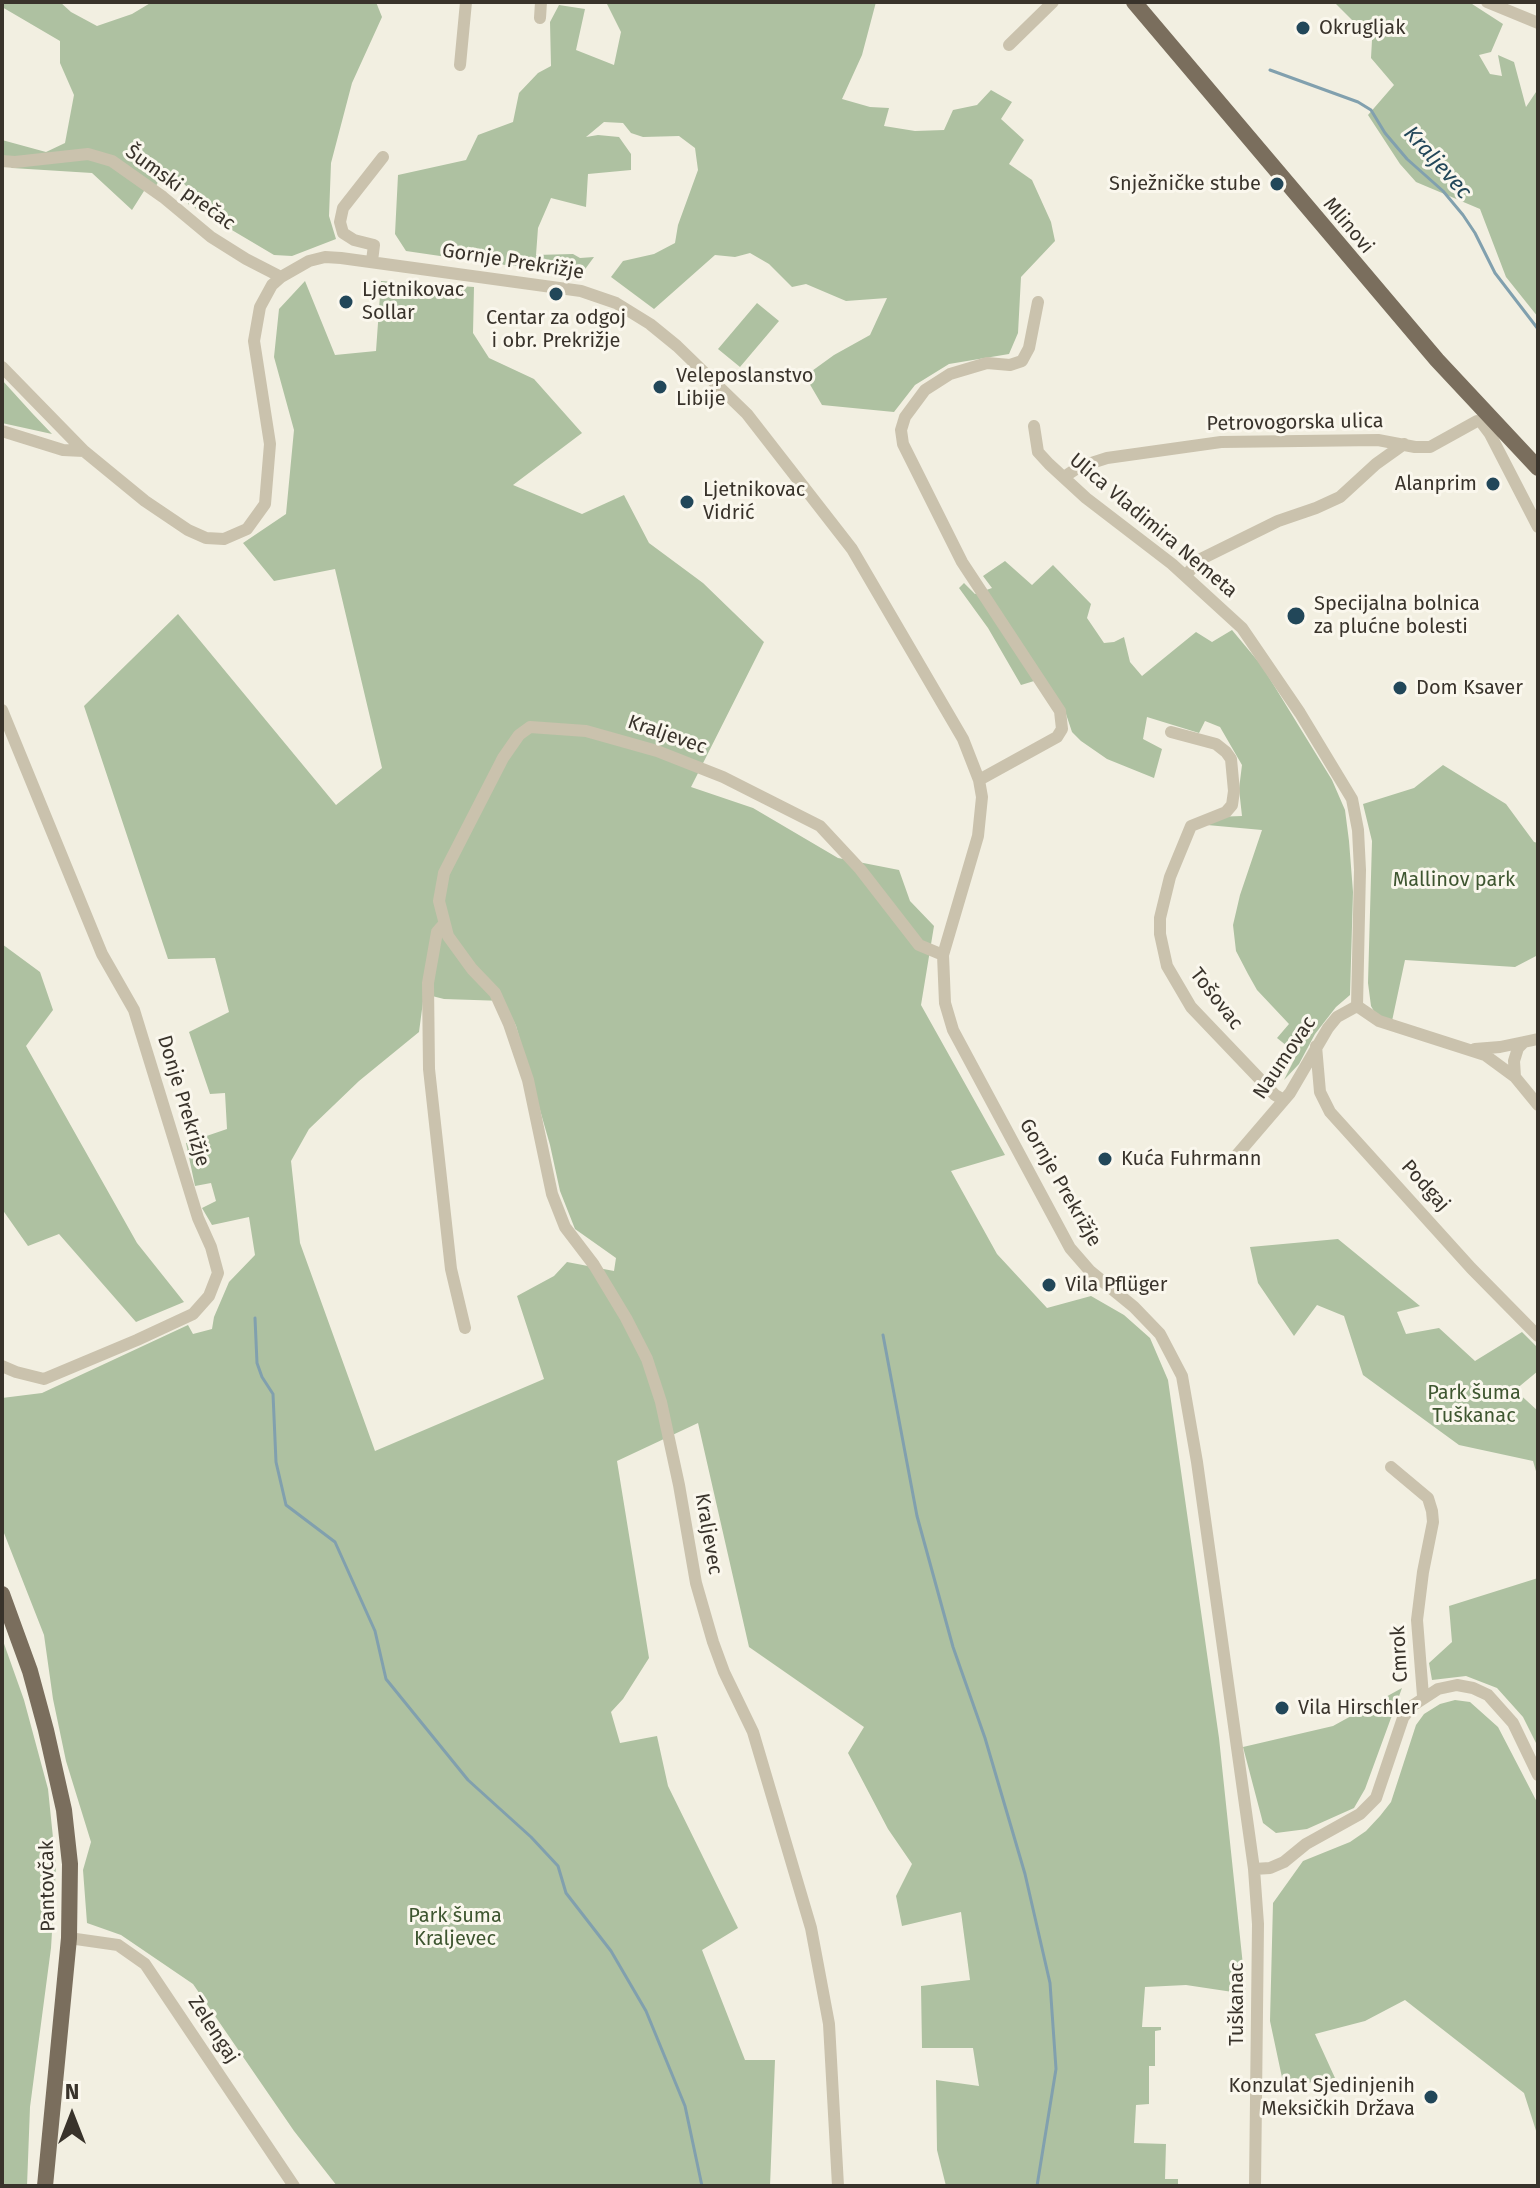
<!DOCTYPE html>
<html>
<head>
<meta charset="utf-8">
<style>
	body { margin:0 }
	#map { position:relative; width:1540px; height:2188px; overflow:hidden; background:#f2efe1; font-family:"Fira Sans",sans-serif }
	canvas { display:block }
	.frame { position:absolute; inset:0; border:4px solid #39332b; pointer-events:none }
	.north { position:absolute; left:32px; top:2076px; width:80px; height:80px; -webkit-text-stroke:6px #faf7ed; paint-order:stroke; rotate:0deg; font-size:22px; font-weight:700; line-height:32px; text-align:center; color:#39332b }
	.north::after { content:''; display:block; margin:auto; width:28px; height:36px; background:#39332b; clip-path:polygon(50% 0,100% 100%,50% 72%,0 100%) }
</style>
</head>
<body>
<div id="map">
<canvas width="1540" height="2188"></canvas>
<div class="frame"></div>
<div class="north">N</div>
</div>
<script>
const ctx = document.querySelector('canvas').getContext('2d');
ctx.lineJoin = 'round';
function fill(path, color) {
  ctx.fillStyle = color;
  ctx.fill(path, 'evenodd');
}
function shape(rows) {
  const path = new Path2D();
  for (const r of rows) {
    path.moveTo(r[0], r[1]);
    for (let i = 2; i < r.length; i += 2) path.lineTo(r[i], r[i + 1]);
  }
  return path;
}
function trace(path, color, width, dash) {
  ctx.strokeStyle = color;
  ctx.lineWidth = width;
  ctx.lineCap = dash ? 'butt' : 'round';
  ctx.setLineDash(dash || []);
  ctx.stroke(path);
}
function write(font, color, halo, rows, align = 'center') {
  ctx.font = font + ' "Fira Sans",sans-serif';
  ctx.lineWidth = 6;
  ctx.setLineDash([]);
  ctx.textBaseline = 'middle';
  ctx.strokeStyle = halo;
  ctx.fillStyle = color;
  for (const [text, x, y, turn = 0] of rows) {
    ctx.save();
    ctx.translate(x, y);
    ctx.rotate((+turn || 0) * Math.PI / 180);
    ctx.textAlign = isNaN(turn) ? turn : align;
    if (halo) ctx.strokeText(text, 0, 0);
    ctx.fillText(text, 0, 0);
    ctx.restore();
  }
}
fill(shape([
	[2,2,60,2,71,12,97,26,132,14,152,2,376,2,382,17,352,83,331,163,329,216,336,239,292,256,274,255,188,204,187,187,176,175,161,176,156,186,144,191,132,210,92,173,12,168,2,162,2,140,46,152,65,143,74,95,60,63,60,41,2,7],
	[606,2,876,2,862,55,842,99,870,107,889,108,884,126,915,131,944,130,953,110,977,105,991,90,1012,102,1001,119,1024,140,1009,164,1032,180,1051,222,1055,241,1021,277,1018,333,1009,354,949,364,915,385,894,412,822,405,805,376,834,355,870,335,887,298,846,301,806,284,792,287,769,264,750,253,735,257,715,255,654,309,611,277,623,261,654,254,675,243,678,225,698,170,695,148,679,136,643,137,631,133,623,123,604,122,586,137,598,135,619,137,631,154,631,170,588,174,586,207,551,198,538,228,536,255,573,254,580,258,594,257,583,272,495,264,406,251,395,234,398,175,466,160,478,135,513,122,519,93,538,73,551,66,550,22,559,5,585,9,576,50,614,65,621,32],
	[1334,2,1469,2,1503,24,1491,52,1479,55,1490,74,1502,76,1498,55,1514,62,1526,107,1538,89,1538,317,1506,277,1480,209,1416,182,1400,164,1368,115,1394,85,1371,58,1372,40],
	[305,281,335,355,376,351,381,281,474,287,473,333,489,358,534,379,582,433,513,485,582,514,624,495,649,543,703,583,764,642,691,787,753,808,838,858,899,870,910,901,934,926,921,1005,1005,1155,951,1171,997,1254,1047,1308,1091,1296,1124,1315,1150,1338,1168,1380,1219,1738,1246,1994,1186,1985,1145,1987,1142,2027,1161,2027,1161,2030,1155,2031,1155,2066,1149,2066,1149,2104,1136,2105,1134,2143,1166,2144,1165,2179,1178,2179,1178,2186,946,2186,937,2150,936,2080,979,2086,973,2048,922,2048,921,1986,970,1980,961,1912,902,1926,896,1896,912,1864,888,1829,848,1753,864,1727,749,1647,698,1423,617,1461,649,1658,623,1699,611,1712,620,1743,657,1736,668,1786,738,1928,702,1950,745,2060,775,2060,770,2186,337,2186,294,2131,193,1984,121,1935,87,1923,83,1870,91,1842,66,1761,53,1699,44,1635,2,1528,2,1398,42,1393,188,1325,193,1334,212,1329,214,1317,229,1282,255,1255,249,1217,212,1225,202,1208,216,1201,211,1183,195,1186,186,1143,227,1129,225,1093,210,1094,189,1032,229,1012,215,958,168,959,84,706,178,614,336,805,382,768,335,569,274,581,243,543,286,514,294,430,274,357,279,309],
	[424,994,444,999,504,1001,516,1026,550,1145,560,1191,575,1229,616,1258,614,1271,567,1262,554,1276,517,1296,544,1379,375,1451,300,1243,291,1161,309,1129,359,1081,419,1032],
	[757,303,779,321,740,367,718,349],
	[2,380,32,413,52,434,2,423],
	[1005,561,1032,585,1053,565,1091,604,1087,618,1104,643,1114,642,1124,637,1130,662,1142,676,1196,632,1212,642,1232,630,1262,666,1332,780,1345,810,1349,841,1353,892,1350,995,1336,1007,1315,1034,1299,1064,1284,1080,1297,1054,1277,1038,1289,1024,1257,990,1248,974,1236,951,1233,925,1240,895,1262,830,1207,825,1214,817,1242,816,1239,789,1242,765,1220,727,1205,721,1199,733,1147,717,1143,739,1162,749,1154,778,1107,759,1081,741,1072,732,1066,714,1044,678,1021,685,988,628,959,588,964,583,975,594,992,588,983,576],
	[1443,765,1506,804,1534,842,1538,843,1538,955,1515,967,1405,960,1392,1021,1375,1013,1371,1006,1368,983,1372,841,1363,804,1414,788],
	[2,944,40,972,53,1010,26,1046,137,1243,184,1302,136,1322,59,1234,28,1246,2,1209],
	[1338,1239,1420,1306,1397,1312,1406,1334,1439,1328,1475,1361,1522,1332,1538,1348,1538,1371,1515,1390,1538,1411,1538,1478,1533,1461,1459,1445,1363,1375,1344,1316,1317,1305,1294,1336,1258,1283,1250,1247],
	[1538,1578,1538,1747,1523,1717,1497,1688,1466,1676,1432,1680,1429,1663,1452,1642,1449,1606],
	[2,1638,24,1700,48,1789,56,1867,51,1948,30,2107,27,2186,2,2186],
	[1402,1688,1365,1789,1354,1808,1307,1829,1276,1833,1263,1823,1243,1747,1333,1726],
	[1455,1700,1470,1702,1498,1727,1538,1804,1538,2137,1524,2093,1405,2000,1365,2021,1315,2034,1335,2078,1284,2087,1270,2021,1273,1903,1303,1861,1350,1842,1366,1831,1380,1816,1391,1802,1416,1725,1424,1714,1440,1704]
]), '#aec1a1');
trace(shape([
	[1270,70,1358,102,1371,110,1385,133,1407,159,1443,191,1463,215,1475,233,1495,273,1538,329],
	[255,1318,257,1363,262,1377,273,1394,276,1462,286,1505,335,1542,375,1631,386,1679,468,1780,531,1837,558,1866,566,1893,611,1951,646,2011,685,2106,702,2186],
	[883,1335,917,1516,953,1647,985,1738,1025,1874,1050,1983,1056,2069,1037,2186]
]), '#81a0ae', 3);
trace(shape([
	[1487,2,1538,23],
	[540,18,541,2],
	[1009,45,1053,2],
	[460,65,466,2],
	[2,161,15,162,88,154,112,161,163,197,211,237,246,259,281,277],
	[372,261,374,245,354,240,343,233,340,222,343,208,383,157],
	[2,367,84,451,145,501,188,530,206,538,224,539,247,529,265,504,270,444,254,341,260,307,272,285,281,277,309,261,325,257,341,258,581,291,616,303,650,324,677,346,747,414,852,549,963,739,979,780,982,797,978,836,943,955,945,1003,953,1030,1070,1248,1090,1271,1134,1307,1160,1334,1182,1376,1197,1462,1254,1869,1258,1924,1255,2186],
	[1034,426,1038,452,1049,464,1086,498,1172,564,1242,628,1300,713,1352,799,1358,830,1360,870,1357,1006],
	[2,431,63,450,84,451],
	[1064,477,1079,467,1107,458,1221,442,1378,440,1415,447,1430,447,1477,421,1481,422,1490,434,1538,527],
	[1185,576,1201,559,1278,521,1316,508,1340,497,1376,464,1404,444],
	[2,710,102,954,134,1010,198,1218,211,1247,218,1273,209,1296,193,1314,137,1340,44,1379,16,1372,2,1366],
	[1171,732,1216,744,1226,752,1231,759,1234,791,1232,805,1226,812,1191,826,1170,877,1160,918,1160,934,1167,966,1191,1007,1275,1095,1284,1100],
	[979,780,1057,737,1062,729,1060,711,962,562,903,444,901,430,905,417,925,390,950,374,987,363,1010,365,1022,361,1029,348,1038,302],
	[444,924,437,932,428,983,429,1069,451,1269,465,1328],
	[1357,1006,1379,1021,1485,1055,1515,1077,1538,1105],
	[1316,1046,1320,1092,1330,1112,1471,1268,1538,1336],
	[1475,1049,1500,1047,1524,1042],
	[1515,1077,1514,1061,1518,1048,1524,1042,1538,1039],
	[1236,1156,1290,1093,1328,1028,1337,1017,1357,1006],
	[1391,1467,1428,1498,1432,1511,1433,1522,1423,1572,1417,1620,1423,1696],
	[1254,1869,1270,1868,1284,1862,1306,1844,1360,1814,1376,1798,1403,1718,1412,1706,1438,1689,1457,1685,1473,1688,1488,1695,1513,1723,1538,1775],
	[69,1938,118,1945,145,1964,294,2186],
	[838,2186,829,2024,811,1928,753,1732,724,1672,713,1642,696,1583,679,1485,661,1402,647,1359,626,1318,594,1265,565,1227,552,1194,528,1080,509,1024,495,993,472,969,448,936,439,901,444,873,503,758,519,735,530,727,586,731,657,751,723,777,820,826,860,869,919,945,943,955]
]), '#cac2ad', 12);
trace(shape([
	[1134,2,1437,360,1538,468],
	[2,1594,30,1671,46,1730,64,1810,70,1864,69,1938,45,2186]
]), '#7a6e5d', 16);
for (const [x, y, r, color] of [
	[1303,28,8,"#224759"],
	[1277,184,8,"#224759"],
	[556,294,8,"#224759"],
	[346,302,8,"#224759"],
	[660,387,8,"#224759"],
	[1493,484,8,"#224759"],
	[687,502,8,"#224759"],
	[1296,616,10,"#224759"],
	[1400,688,8,"#224759"],
	[1105,1159,8,"#224759"],
	[1049,1285,8,"#224759"],
	[1282,1708,8,"#224759"],
	[1431,2097,8,"#224759"]
]) {
  const dot = new Path2D();
  dot.arc(x, y, r, 0, 2 * Math.PI);
  ctx.fillStyle = color;
  ctx.fill(dot);
  trace(dot, '#faf7ed', 3);
}
write('20px', '#39332b', '#faf7ed', [
	["Okrugljak",1319,28],
	["Snježničke stube",1261,184,"right"],
	["Ljetnikovac",362,290],
	["Sollar",362,313],
	["Centar za odgoj",556,318,"center"],
	["i obr. Prekrižje",556,341,"center"],
	["Veleposlanstvo",676,376],
	["Libije",676,399],
	["Alanprim",1477,484,"right"],
	["Ljetnikovac",703,490],
	["Vidrić",703,513],
	["Specijalna bolnica",1314,604],
	["za plućne bolesti",1314,627],
	["Dom Ksaver",1416,688],
	["Kuća Fuhrmann",1121,1159],
	["Vila Pflüger",1065,1285],
	["Vila Hirschler",1298,1708],
	["Konzulat Sjedinjenih",1415,2086,"right"],
	["Meksičkih Država",1415,2109,"right"]
], 'left');
write('20px', '#39332b', '#faf7ed', [
	["Šumski prečac",180,188,36],
	["Mlinovi",1348,226,50],
	["Gornje Prekrižje",513,262,9],
	["Petrovogorska ulica",1295,423,-1],
	["Ulica Vladimira Nemeta",1153,526,40],
	["Kraljevec",667,735,19],
	["Tošovac",1216,999,52],
	["Naumovac",1285,1058,-56],
	["Donje Prekrižje",183,1101,73],
	["Gornje Prekrižje",1060,1183,60],
	["Podgaj",1425,1186,48],
	["Kraljevec",708,1534,80],
	["Cmrok",1400,1654,-93],
	["Pantovčak",48,1886,-91],
	["Tuškanac",1237,2004,-90],
	["Zelengaj",213,2030,57]
]);
write('20px', '#3e5630', '#faf7ed', [
	["Mallinov park",1454,880],
	["Park šuma",1474,1393],
	["Tuškanac",1474,1416],
	["Park šuma",455,1916],
	["Kraljevec",455,1939]
]);
write('italic 22px', '#224759', '#faf7ed', [
	["Kraljevec",1437,163,48]
]);
</script>
</body>
</html>
